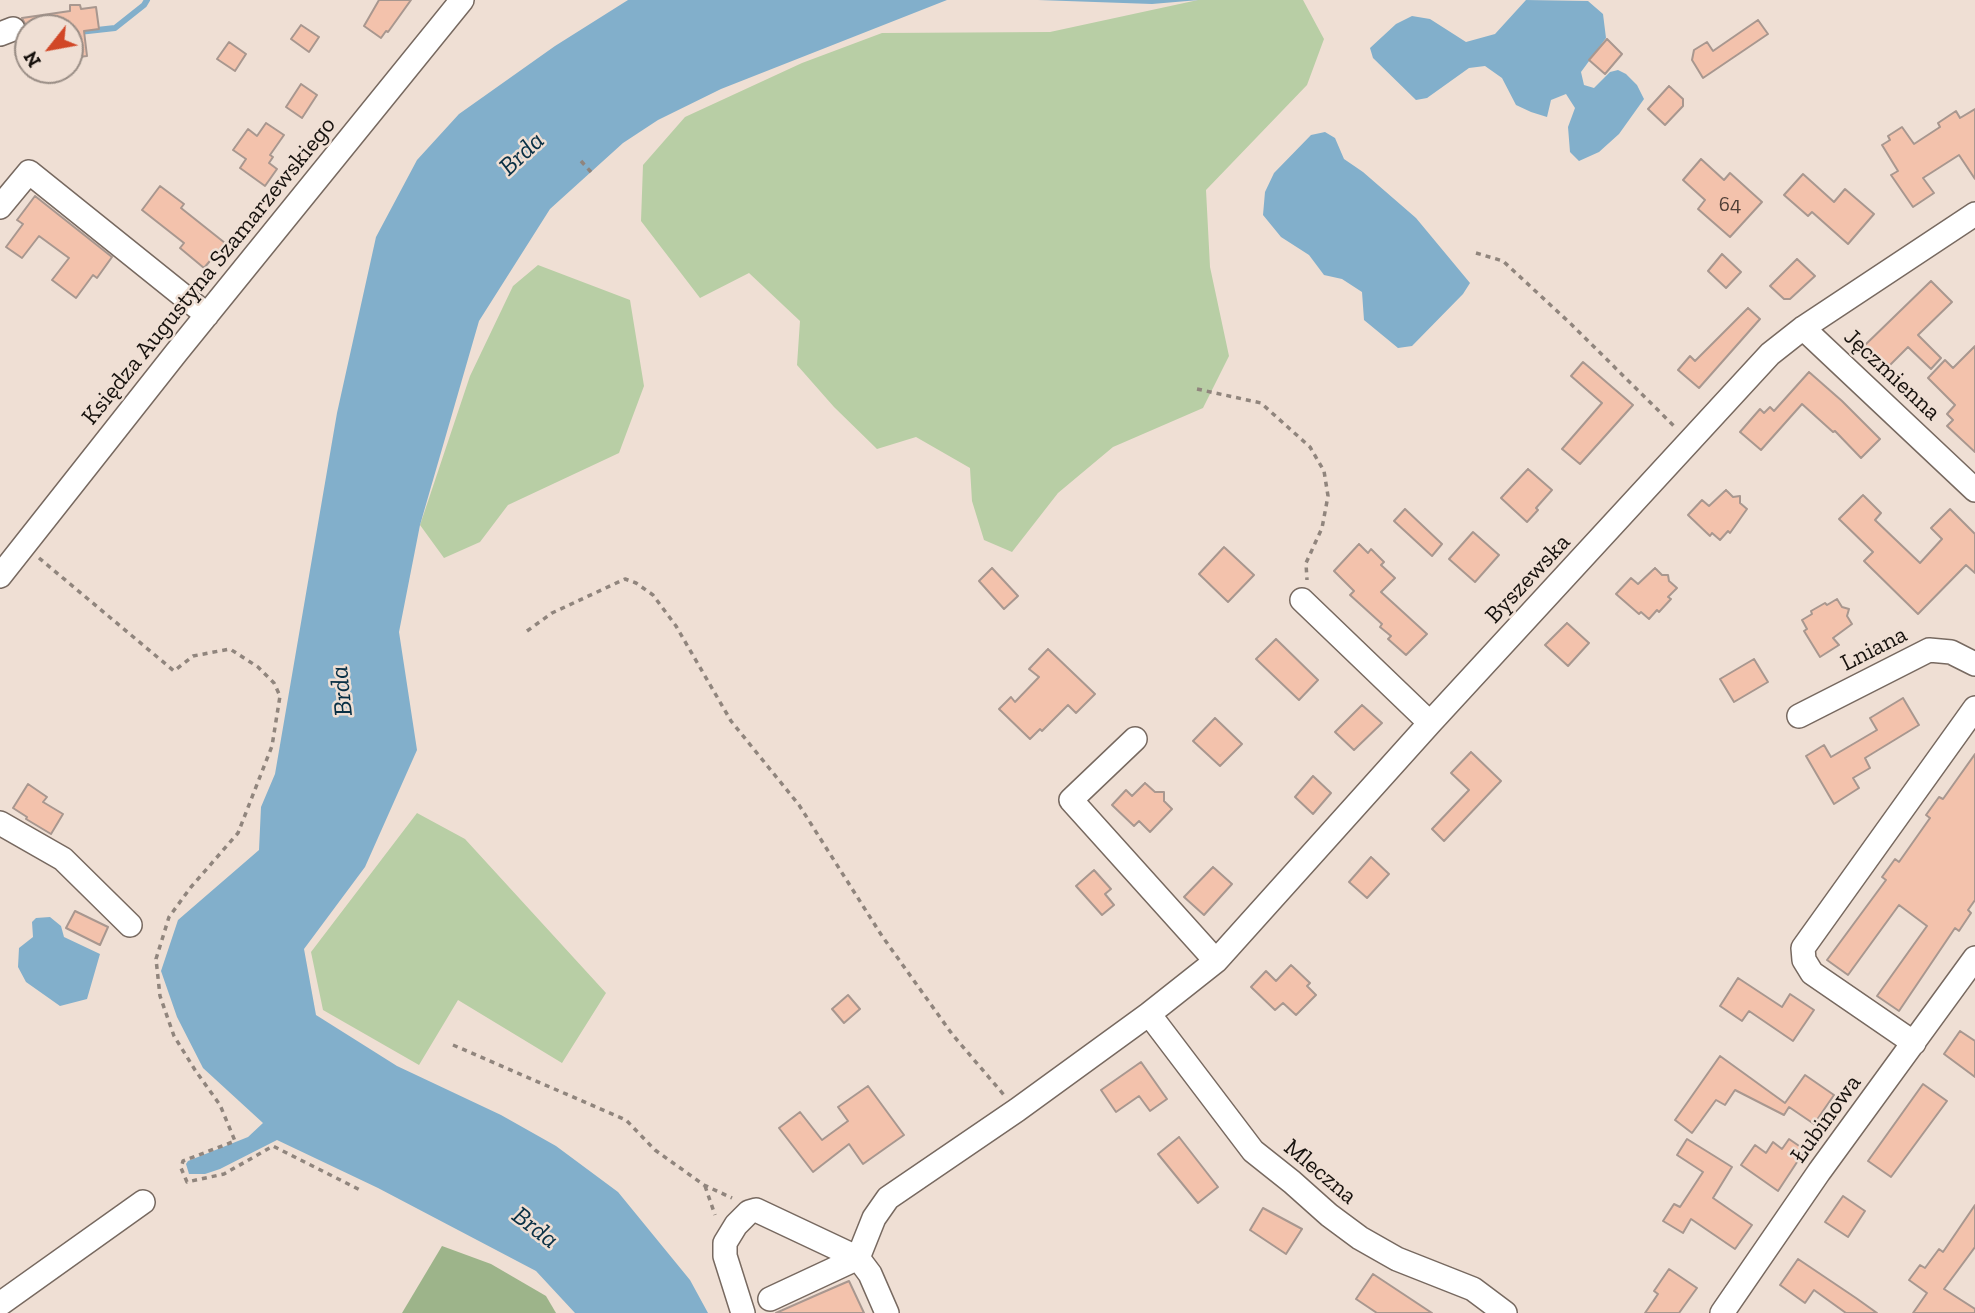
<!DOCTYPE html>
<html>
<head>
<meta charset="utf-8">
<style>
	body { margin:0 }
	#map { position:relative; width:1975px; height:1313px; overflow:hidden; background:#efdfd4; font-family:"Zilla Slab",serif }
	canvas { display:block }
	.north { position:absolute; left:14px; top:14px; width:70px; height:70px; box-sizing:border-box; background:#efdfd4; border:2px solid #998d85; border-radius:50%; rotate:239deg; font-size:19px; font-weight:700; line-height:28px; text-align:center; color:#17120e }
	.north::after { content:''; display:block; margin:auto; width:24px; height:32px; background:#d14727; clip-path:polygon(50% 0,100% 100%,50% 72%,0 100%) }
</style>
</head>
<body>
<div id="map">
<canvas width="1975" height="1313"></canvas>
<div class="north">N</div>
</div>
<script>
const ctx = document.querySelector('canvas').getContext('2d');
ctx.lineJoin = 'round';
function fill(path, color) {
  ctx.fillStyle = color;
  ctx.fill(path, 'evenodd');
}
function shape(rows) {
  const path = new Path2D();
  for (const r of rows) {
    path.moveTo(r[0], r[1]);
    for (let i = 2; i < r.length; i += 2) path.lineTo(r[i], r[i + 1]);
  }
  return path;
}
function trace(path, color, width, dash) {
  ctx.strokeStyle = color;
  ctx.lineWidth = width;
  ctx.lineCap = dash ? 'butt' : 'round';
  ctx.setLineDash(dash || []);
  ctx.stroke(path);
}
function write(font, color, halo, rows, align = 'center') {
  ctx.font = font + ' "Zilla Slab",serif';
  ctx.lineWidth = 5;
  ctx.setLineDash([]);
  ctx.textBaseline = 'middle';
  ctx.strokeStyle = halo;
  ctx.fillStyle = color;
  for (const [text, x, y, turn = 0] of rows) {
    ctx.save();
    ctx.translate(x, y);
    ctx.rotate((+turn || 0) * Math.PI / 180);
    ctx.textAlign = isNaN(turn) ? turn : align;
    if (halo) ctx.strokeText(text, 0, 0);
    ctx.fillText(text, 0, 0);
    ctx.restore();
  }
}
fill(shape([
	[1198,0,1303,0,1324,39,1307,85,1206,190,1210,267,1229,356,1203,408,1113,447,1058,493,1012,552,984,540,972,501,970,468,916,437,877,449,834,407,797,365,800,321,749,273,700,298,641,221,643,165,685,117,802,63,882,33,1050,32],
	[538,265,630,300,644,386,619,453,508,505,480,542,444,558,420,525,470,376,513,286],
	[417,813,465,839,606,993,562,1063,458,1000,419,1065,323,1010,311,952]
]), '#b8cea5');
fill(shape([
	[442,1246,491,1264,546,1296,556,1313,402,1313]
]), '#9db48a');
fill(shape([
	[628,0,947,0,721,89,658,120,623,143,550,209,479,321,420,525,399,632,417,750,365,867,304,949,316,1015,397,1066,501,1115,556,1146,618,1192,690,1280,708,1313,575,1313,536,1271,378,1188,277,1140,220,1169,205,1174,189,1174,186,1164,188,1161,248,1137,263,1123,203,1068,177,1017,161,971,178,920,259,850,261,807,275,774,337,413,376,237,417,160,459,114,555,46],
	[1038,0,1199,0,1152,4],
	[1526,0,1588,1,1603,14,1606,38,1581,72,1584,85,1594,88,1610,72,1618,70,1626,74,1637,85,1644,99,1619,134,1599,152,1579,161,1570,152,1568,127,1575,108,1566,94,1551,100,1547,117,1531,112,1516,105,1502,78,1485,66,1469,68,1427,98,1416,100,1373,58,1370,48,1396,24,1412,16,1430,19,1466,42,1495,34],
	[1325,132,1335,138,1344,159,1363,172,1416,218,1470,283,1463,294,1412,346,1398,348,1364,320,1362,292,1342,279,1324,275,1309,255,1281,237,1263,215,1265,192,1274,173,1311,135],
	[50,917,61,926,64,937,100,954,87,999,60,1006,26,982,18,967,19,948,33,937,32,922,36,918]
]), '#82afcb');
trace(shape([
	[70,33,115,28,144,5,147,0]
]), '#82afcb', 6);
const building = shape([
	[379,0,411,0,388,32,386,31,381,38,364,26,379,0],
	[70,5,80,5,81,9,96,7,99,29,84,31,87,56,70,58,70,28,27,28,22,18,70,11,70,5],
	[1758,20,1768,34,1703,78,1692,60,1694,50,1707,42,1713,51,1758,20],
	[301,25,319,37,309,52,291,39,301,25],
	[1607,39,1622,54,1605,74,1589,60,1607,39],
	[229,42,246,54,235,71,217,59,229,42],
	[301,84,317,95,302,118,286,107,301,84],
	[1669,86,1683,99,1683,106,1665,125,1648,109,1669,86],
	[1975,109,1975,179,1959,155,1923,178,1934,193,1913,207,1891,175,1898,171,1882,145,1890,140,1888,136,1902,127,1914,144,1940,127,1938,123,1956,111,1960,118,1975,109],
	[266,123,284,135,270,155,273,157,269,163,277,169,265,186,240,168,246,159,233,150,248,129,257,136,266,123],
	[1701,159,1724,180,1730,173,1762,202,1730,237,1698,209,1705,200,1683,180,1701,159],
	[1803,174,1834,202,1845,189,1874,214,1848,244,1812,212,1808,216,1784,195,1803,174],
	[160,186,184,204,181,208,225,243,204,268,180,248,184,243,142,210,160,186],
	[35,196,112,257,97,278,93,275,76,298,52,280,69,258,39,236,22,258,6,247,23,224,17,220,35,196],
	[1722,254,1741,272,1726,288,1708,271,1722,254],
	[1797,259,1815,276,1790,299,1784,299,1770,286,1797,259],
	[1931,281,1952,302,1918,335,1941,358,1931,369,1908,347,1886,369,1863,347,1931,281],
	[1748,308,1760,319,1699,388,1678,370,1690,356,1695,361,1748,308],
	[1975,346,1975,452,1947,426,1953,420,1947,414,1955,405,1928,378,1945,360,1953,368,1975,346],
	[1583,362,1633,405,1580,464,1562,449,1602,403,1571,376,1583,362],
	[1809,372,1842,401,1880,439,1861,458,1835,431,1833,432,1802,404,1761,450,1740,432,1760,409,1764,413,1770,407,1774,411,1809,372],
	[1528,469,1552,490,1536,508,1538,510,1527,522,1501,498,1528,469],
	[1726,490,1733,497,1740,496,1740,503,1747,509,1730,533,1728,531,1720,540,1712,533,1710,536,1688,515,1702,500,1709,506,1726,490],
	[1863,495,1881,513,1875,520,1920,563,1942,539,1931,528,1950,509,1975,534,1975,573,1966,565,1918,614,1864,561,1873,552,1839,519,1863,495],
	[1405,509,1442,544,1432,556,1394,521,1405,509],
	[1473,532,1499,555,1475,582,1449,559,1473,532],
	[1359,544,1368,553,1371,549,1384,562,1381,565,1395,578,1381,592,1427,634,1406,655,1388,639,1391,636,1380,627,1382,624,1350,595,1354,591,1334,571,1359,544],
	[1224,547,1254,575,1228,602,1199,574,1224,547],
	[992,568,1018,596,1004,609,979,581,992,568],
	[1655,568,1662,575,1668,575,1669,581,1677,588,1668,597,1671,599,1659,612,1657,610,1649,619,1641,612,1639,614,1616,594,1631,578,1638,584,1655,568],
	[1837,599,1842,607,1849,609,1847,616,1852,624,1833,638,1839,645,1820,657,1804,631,1807,629,1802,620,1812,614,1811,611,1825,603,1827,605,1837,599],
	[1567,623,1589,643,1568,666,1545,645,1567,623],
	[1276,639,1318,680,1299,700,1256,659,1276,639],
	[1048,649,1095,694,1076,713,1068,705,1042,731,1040,729,1030,739,999,709,1011,697,1015,702,1039,677,1029,669,1048,649],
	[1754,659,1768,682,1734,702,1720,679,1754,659],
	[1903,698,1919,725,1865,758,1870,768,1853,778,1859,788,1834,804,1806,756,1824,745,1831,757,1877,730,1870,718,1903,698],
	[1362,705,1382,723,1354,750,1335,732,1362,705],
	[1215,718,1242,744,1220,766,1193,741,1215,718],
	[1471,752,1501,781,1444,841,1432,829,1469,790,1451,773,1471,752],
	[1975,754,1975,900,1968,910,1971,913,1959,931,1955,928,1899,1011,1877,996,1927,926,1899,905,1848,975,1827,960,1886,880,1882,877,1895,859,1899,862,1930,818,1926,815,1939,797,1943,799,1975,754],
	[1313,776,1331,793,1313,814,1295,797,1313,776],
	[1145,783,1155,792,1164,792,1164,801,1172,809,1150,832,1139,821,1134,826,1112,805,1126,790,1132,796,1145,783],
	[28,784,47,797,43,802,63,814,51,834,26,819,27,817,13,808,28,784],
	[1371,857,1389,874,1367,898,1349,882,1371,857],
	[1213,867,1232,884,1204,915,1184,897,1213,867],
	[1094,870,1111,889,1105,894,1114,905,1102,915,1076,886,1094,870],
	[75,911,108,927,100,945,66,928,75,911],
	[1291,965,1310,983,1307,986,1316,995,1296,1015,1283,1003,1275,1010,1251,987,1266,971,1276,981,1291,965],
	[1738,978,1782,1007,1790,994,1814,1010,1793,1041,1749,1011,1742,1021,1720,1006,1738,978],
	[848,995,860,1009,844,1023,832,1009,848,995],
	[1960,1031,1975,1041,1975,1077,1944,1054,1960,1031],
	[1720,1056,1785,1103,1805,1075,1834,1095,1814,1124,1789,1107,1784,1115,1735,1090,1725,1105,1716,1100,1692,1133,1675,1120,1720,1056],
	[1141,1062,1167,1099,1150,1111,1139,1096,1116,1112,1101,1090,1141,1062],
	[1923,1084,1947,1101,1891,1177,1868,1161,1923,1084],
	[868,1086,904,1135,863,1164,849,1144,813,1172,779,1128,800,1112,822,1140,848,1121,838,1107,868,1086],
	[1179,1137,1218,1187,1198,1203,1158,1154,1179,1137],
	[1687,1139,1732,1167,1713,1198,1752,1225,1735,1249,1691,1219,1683,1233,1663,1221,1674,1204,1680,1207,1703,1172,1677,1155,1687,1139],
	[1789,1139,1805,1150,1778,1191,1741,1165,1755,1145,1766,1153,1773,1142,1782,1149,1789,1139],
	[1843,1196,1865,1211,1848,1237,1825,1222,1843,1196],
	[1975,1205,1975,1247,1944,1289,1975,1309,1975,1313,1913,1313,1927,1293,1909,1280,1920,1265,1925,1268,1939,1249,1943,1252,1975,1205],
	[1263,1208,1302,1229,1286,1254,1250,1230,1263,1208],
	[1798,1259,1856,1298,1877,1313,1846,1313,1814,1290,1805,1303,1780,1285,1798,1259],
	[1669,1269,1697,1288,1679,1313,1645,1313,1658,1294,1654,1291,1669,1269],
	[1373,1274,1432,1313,1377,1313,1356,1299,1373,1274],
	[849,1281,864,1313,776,1313,819,1294,849,1281]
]);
fill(building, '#f3c2ac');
trace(building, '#a8978f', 2);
const minor = shape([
	[0,34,13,29],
	[0,207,29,172,207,315],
	[1803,328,1975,490],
	[0,576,176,353,462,0],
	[1302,600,1430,723],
	[1799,716,1929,650,1951,652,1975,664],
	[1135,739,1071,800,1216,961],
	[0,823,63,859,130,925],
	[1149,1014,1253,1151,1292,1182,1329,1215,1360,1238,1397,1259,1473,1289,1505,1313],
	[1914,1043,1812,973,1804,960,1803,948,1975,708],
	[770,1299,858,1258,874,1218,888,1198,1017,1110,1149,1014,1216,961,1430,723,1770,354,1803,328,1975,214],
	[0,1304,143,1202],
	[743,1313,725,1256,725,1243,736,1225,749,1212,756,1210,858,1258,870,1274,887,1313],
	[1722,1313,1819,1172,1975,958]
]);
trace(minor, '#776960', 26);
trace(shape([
	[581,161,591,172],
	[1476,253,1503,261,1571,324,1674,426],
	[1197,389,1261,403,1310,447,1324,471,1328,496,1322,528,1306,563,1307,580],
	[39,558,174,671,193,656,230,649,258,667,274,683,280,696,272,746,238,833,191,887,169,917,156,959,160,996,174,1036,195,1070,220,1105,235,1141,183,1161,181,1168,187,1182,224,1174,273,1146,360,1190],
	[527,631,552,613,625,579,636,583,653,595,676,626,731,721,799,805,882,936,952,1034,1004,1095],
	[453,1045,626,1120,655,1150,704,1185,732,1198],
	[705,1186,715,1215]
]), '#90857d', 3.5, [5, 5]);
trace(minor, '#fff', 23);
write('21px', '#4e3e36', null, [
	["64",1730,205]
]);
write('24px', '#17120e', '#efdfd4', [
	["Księdza Augustyna Szamarzewskiego",209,271,-51],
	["Jęczmienna",1892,375,43],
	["Byszewska",1528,579,-47],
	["Lniana",1874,649,-27],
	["Łubinowa",1826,1119,-54],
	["Mleczna",1320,1172,40]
]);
write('italic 26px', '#082f44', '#efdfd4', [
	["Brda",522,154,-43],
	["Brda",342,691,-96],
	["Brda",535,1228,38]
]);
</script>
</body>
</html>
